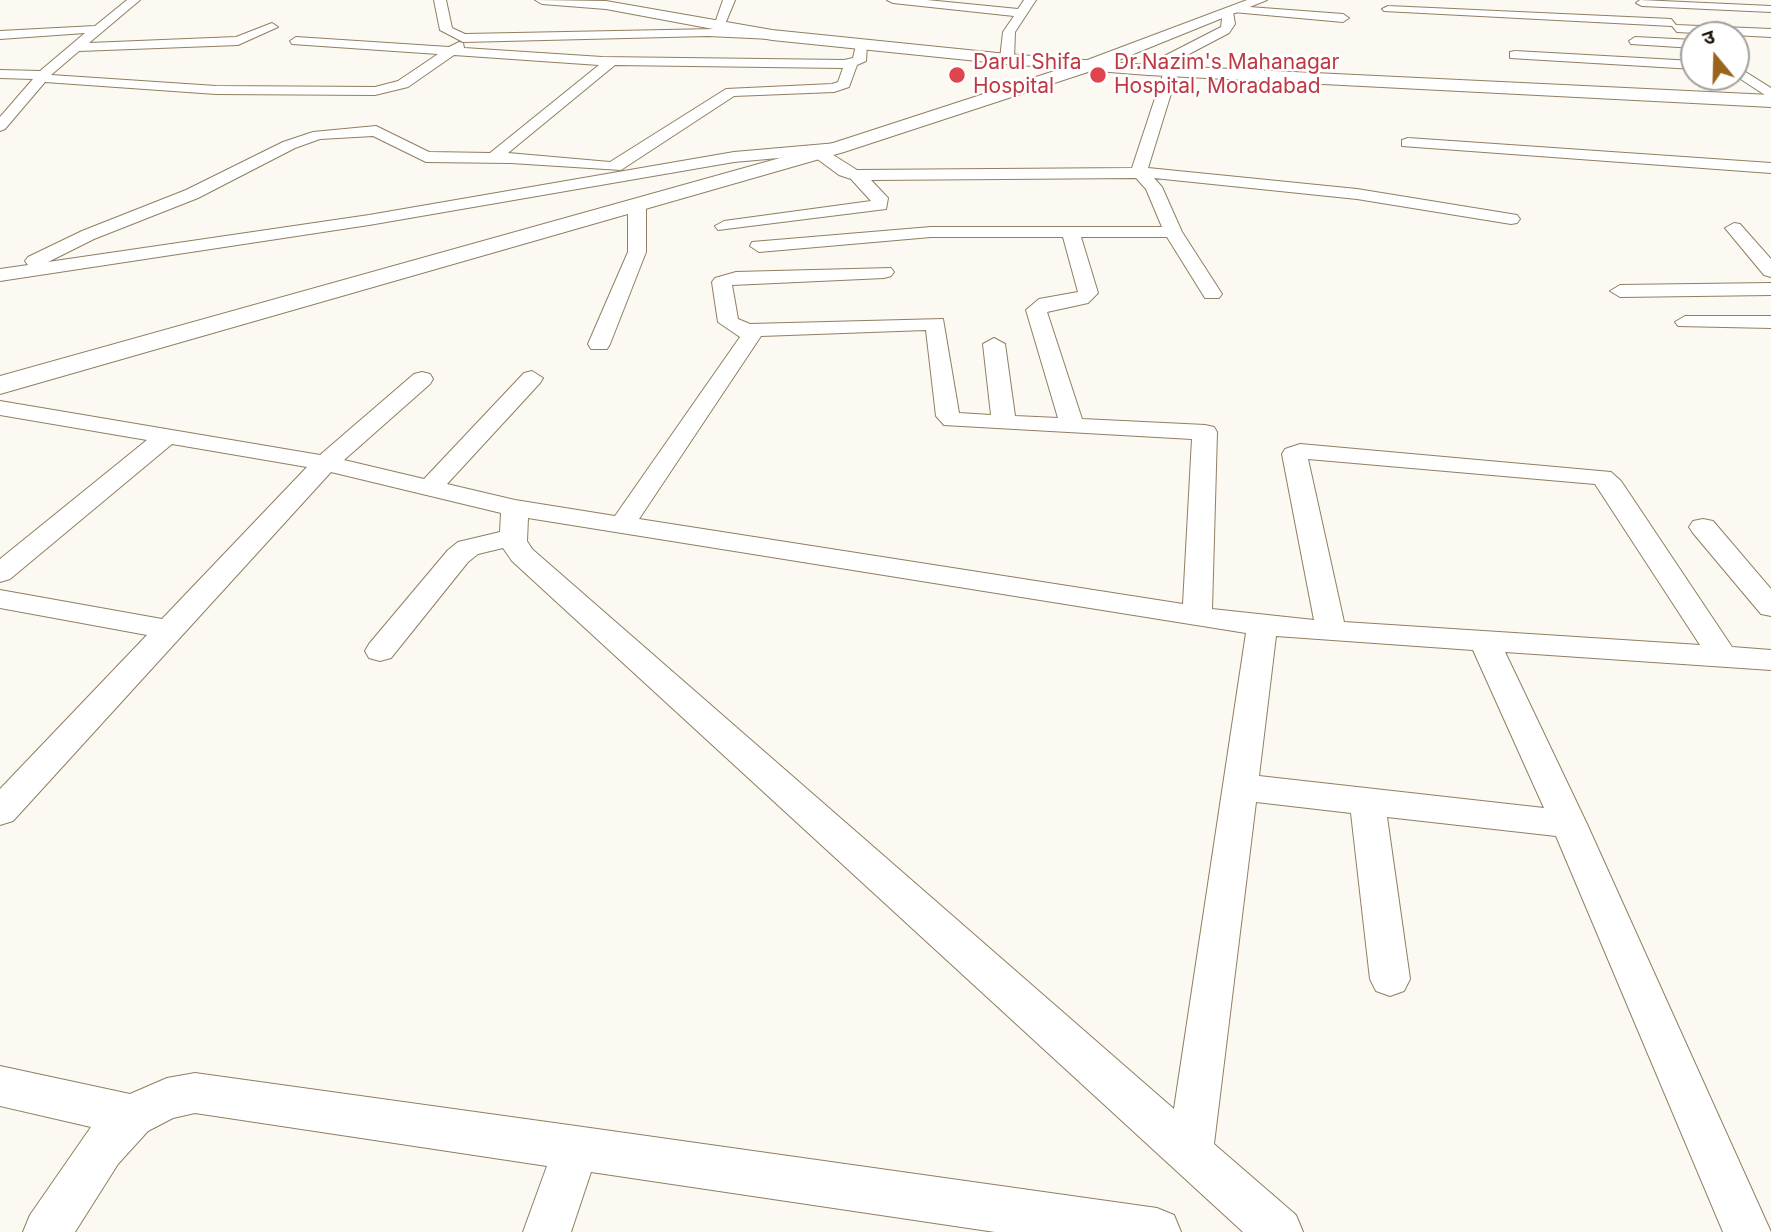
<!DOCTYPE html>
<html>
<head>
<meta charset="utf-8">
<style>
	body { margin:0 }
	#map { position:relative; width:1771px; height:1232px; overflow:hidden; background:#fcf8f2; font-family:Inter,"Noto Sans Devanagari",sans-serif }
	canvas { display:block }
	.north { position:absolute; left:1680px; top:21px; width:70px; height:70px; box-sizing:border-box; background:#fff; border:2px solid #a3a09c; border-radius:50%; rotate:341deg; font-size:19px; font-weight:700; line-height:28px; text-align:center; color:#191207 }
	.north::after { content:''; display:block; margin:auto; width:24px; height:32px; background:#99651c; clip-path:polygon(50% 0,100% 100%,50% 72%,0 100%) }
</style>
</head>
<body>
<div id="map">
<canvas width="1771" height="1232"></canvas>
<div class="north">उ</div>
</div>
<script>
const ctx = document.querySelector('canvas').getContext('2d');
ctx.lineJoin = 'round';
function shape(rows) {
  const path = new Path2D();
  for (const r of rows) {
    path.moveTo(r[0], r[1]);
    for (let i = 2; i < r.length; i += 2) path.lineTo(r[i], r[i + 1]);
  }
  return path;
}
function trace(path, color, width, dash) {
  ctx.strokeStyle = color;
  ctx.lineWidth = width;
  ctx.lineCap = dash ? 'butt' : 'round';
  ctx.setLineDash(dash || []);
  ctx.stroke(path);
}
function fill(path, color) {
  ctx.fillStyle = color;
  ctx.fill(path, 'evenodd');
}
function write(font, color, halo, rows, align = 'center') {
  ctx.font = font + ' Inter,sans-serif';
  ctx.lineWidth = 5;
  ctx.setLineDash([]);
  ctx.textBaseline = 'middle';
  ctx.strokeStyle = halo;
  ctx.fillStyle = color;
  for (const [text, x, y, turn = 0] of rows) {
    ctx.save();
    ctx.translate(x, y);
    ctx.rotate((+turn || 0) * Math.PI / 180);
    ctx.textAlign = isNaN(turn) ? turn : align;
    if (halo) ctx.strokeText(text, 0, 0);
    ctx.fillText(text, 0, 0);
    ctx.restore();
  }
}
const minor = shape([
	[127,0,140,0,89,43,236,37,272,23,278,27,238,45,79,51,51,75,216,86,375,87,398,81,438,54,292,44,290,41,296,37,449,47,459,42,463,43,464,48,602,57,844,60,853,58,857,41,867,44,866,61,857,65,849,87,834,92,734,96,621,170,511,163,426,162,373,136,320,139,295,148,198,198,94,239,48,262,369,215,734,152,837,143,843,145,843,151,830,153,857,170,1132,168,1164,71,1171,67,1178,71,1148,168,1357,189,1517,215,1520,219,1517,223,1511,224,1357,199,1154,178,1162,187,1182,232,1222,294,1219,298,1205,298,1167,237,1081,237,1098,293,1088,303,1047,312,1082,419,1205,425,1214,427,1217,432,1212,609,1314,620,1282,454,1285,449,1300,444,1611,472,1621,481,1732,647,1771,650,1771,670,1505,652,1587,824,1771,1232,1723,1232,1556,836,1387,817,1410,979,1404,991,1390,996,1376,991,1370,979,1351,813,1256,802,1214,1144,1296,1215,1303,1232,1243,1232,512,561,503,548,478,554,468,562,391,658,380,661,369,658,365,651,369,644,448,550,458,542,500,532,501,513,331,472,13,821,0,825,0,789,147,635,0,608,0,590,162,619,307,467,172,444,10,579,0,582,0,559,147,440,0,415,0,401,320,455,414,374,422,372,430,374,433,379,430,384,344,460,424,479,524,373,532,371,543,378,540,383,447,484,515,500,615,516,740,337,718,322,712,282,715,278,736,272,891,268,894,272,891,276,884,278,732,285,738,319,750,324,943,319,959,413,991,415,983,344,994,338,1005,344,1015,416,1058,418,1026,310,1039,299,1078,292,1063,237,931,237,759,252,750,246,752,242,931,227,1162,227,1146,189,1136,178,871,180,888,198,886,209,718,230,715,226,724,221,871,201,851,179,839,175,812,155,734,162,369,225,0,281,0,269,28,265,25,261,28,257,82,231,186,190,283,142,313,132,376,126,429,152,490,153,599,65,454,55,408,87,375,95,216,94,45,82,5,129,0,131,0,117,33,79,0,78,0,70,40,71,85,33,0,39,0,31,95,26,127,0],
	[615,65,843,68,838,82,832,84,726,89,610,162,508,153,615,65],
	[926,330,936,416,944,425,1192,439,1183,604,639,519,761,336,926,330],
	[1308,459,1595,484,1700,645,1344,622,1308,459],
	[528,518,1246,633,1174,1109,532,549,527,541,528,518],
	[1276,636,1473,650,1544,808,1259,776,1276,636],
	[434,0,446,0,452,28,465,34,716,29,714,26,723,0,735,0,723,29,772,31,778,35,772,39,708,36,463,42,440,30,434,0],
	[887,0,927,0,1018,9,1024,0,1036,0,1015,32,1014,59,1007,63,1000,59,1003,32,1014,16,893,3,887,0],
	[1640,0,1771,6,1771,12,1642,6,1636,3,1640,0],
	[1236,6,1343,14,1349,18,1343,22,1233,12,1235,24,1229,33,1153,73,1143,73,1143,67,1221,27,1223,10,1236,6],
	[1388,6,1671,19,1676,25,1771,29,1771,37,1677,32,1672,26,1384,11,1382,9,1388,6],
	[1635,37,1694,40,1694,48,1631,44,1629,41,1635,37],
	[1515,51,1694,61,1694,69,1510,58,1510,52,1515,51],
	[1736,66,1771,88,1771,99,1736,76,1736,66],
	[1408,138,1771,163,1771,173,1402,146,1402,140,1408,138],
	[637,200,646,205,646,252,610,344,607,349,591,349,588,344,628,252,628,205,637,200],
	[1734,223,1740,224,1771,259,1771,277,1764,275,1725,228,1734,223],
	[1771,283,1771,295,1620,297,1610,291,1620,285,1771,283],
	[1685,316,1771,316,1771,328,1678,326,1675,322,1685,316],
	[1703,519,1713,521,1771,589,1771,616,1761,614,1693,533,1689,527,1693,521,1703,519],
	[0,1066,130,1094,167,1078,195,1073,576,1126,1157,1208,1174,1215,1181,1232,995,1232,591,1172,571,1232,523,1232,547,1166,195,1113,173,1118,148,1131,118,1164,75,1232,23,1232,30,1215,91,1127,0,1106,0,1066]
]);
const tertiary = shape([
	[535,0,606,1,772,30,1007,54,1148,65,1771,95,1771,107,1148,75,1007,64,772,40,606,9,542,4,535,0]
]);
const secondary = shape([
	[1247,0,1267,0,1094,70,844,152,0,394,0,376,830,144,1082,62,1247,0]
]);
trace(minor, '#907f62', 2);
trace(tertiary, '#907f62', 2);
trace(secondary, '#907f62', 2);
fill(minor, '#fff');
fill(tertiary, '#fff');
fill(secondary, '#fff');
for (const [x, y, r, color] of [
	[957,75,9,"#e0444e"],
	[1098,75,9,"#e0444e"]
]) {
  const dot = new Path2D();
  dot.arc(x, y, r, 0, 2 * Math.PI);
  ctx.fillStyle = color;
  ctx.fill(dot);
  trace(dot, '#fff', 2.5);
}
write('21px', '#be3a42', '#fff', [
	["Darul Shifa",973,63],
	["Hospital",973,87],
	["Dr.Nazim's Mahanagar",1114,63],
	["Hospital, Moradabad",1114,87]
], 'left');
</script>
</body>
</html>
